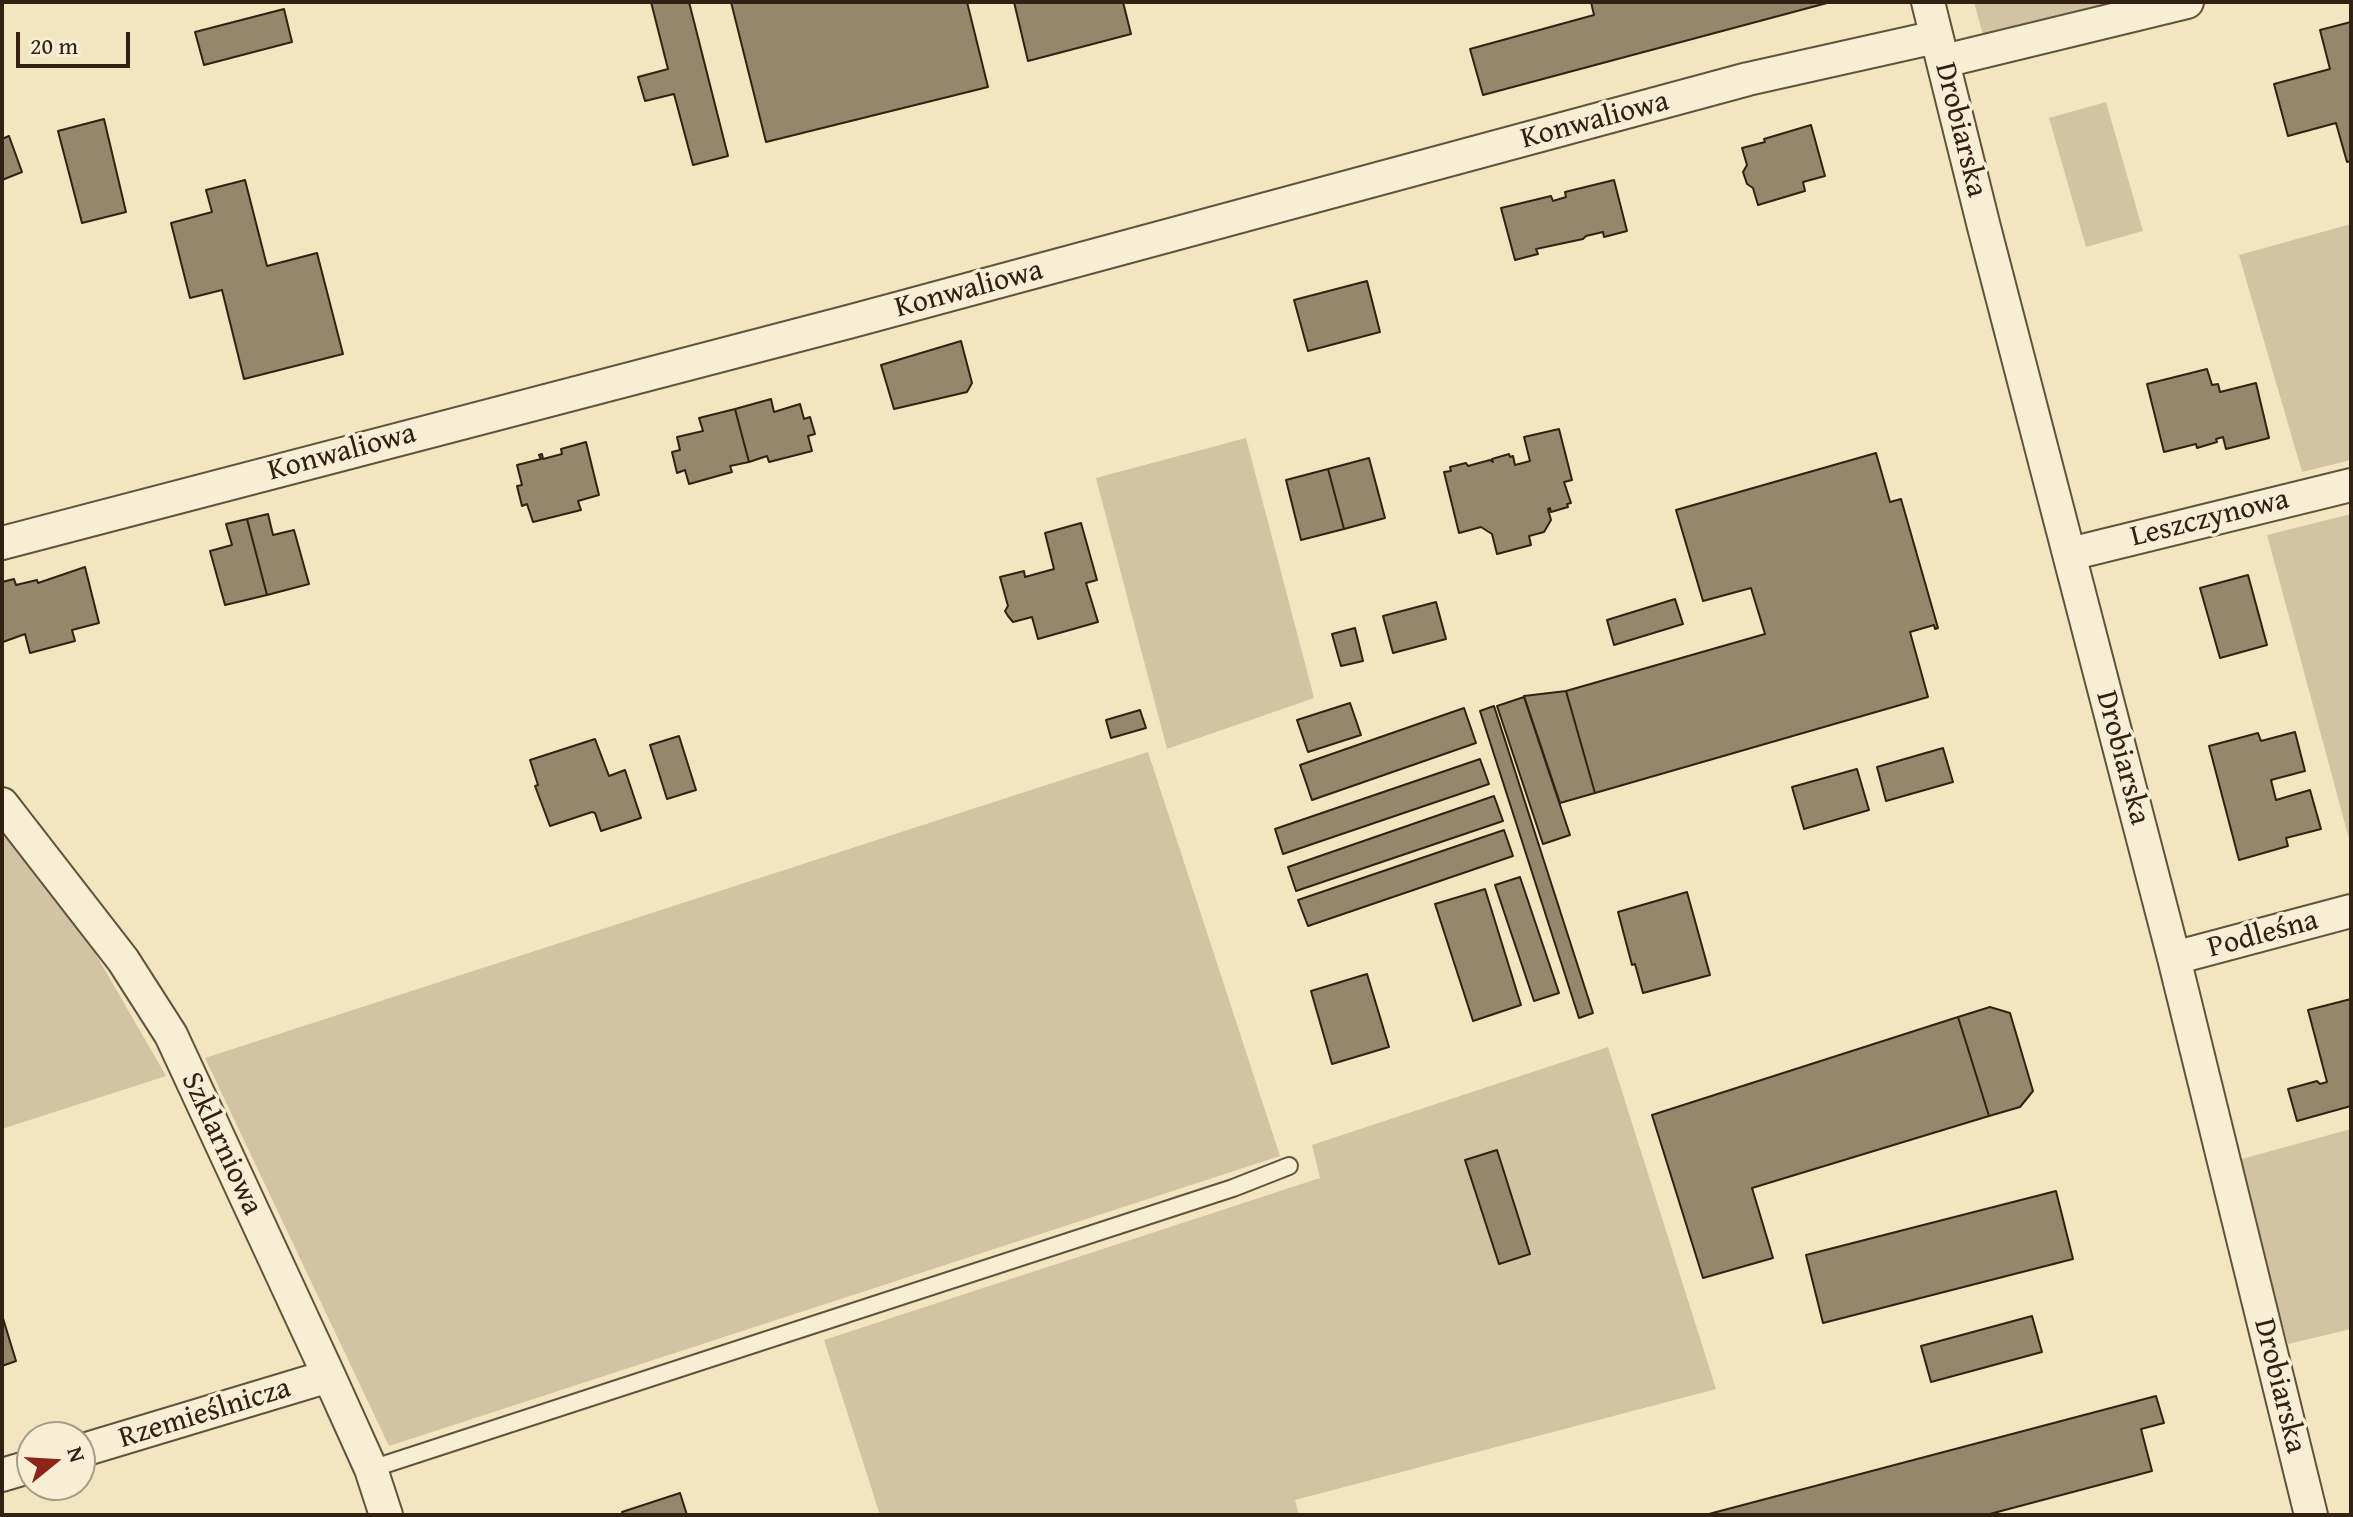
<!DOCTYPE html>
<html>
<head>
<meta charset="utf-8">
<style>
	body { margin:0 }
	#map { position:relative; width:2353px; height:1517px; overflow:hidden; background:#f1e6bf; font-family:"Gentium Book Plus",serif }
	canvas { display:block }
	.frame { position:absolute; inset:0; border:4px solid #322012; pointer-events:none }
	.north { position:absolute; left:16px; top:1421px; width:80px; height:80px; box-sizing:border-box; background:#f6efd5; border:2px solid #a89c87; border-radius:50%; rotate:72deg; font-size:22px; font-weight:700; line-height:32px; text-align:center; color:#322012 }
	.north::after { content:''; display:block; margin:auto; width:28px; height:36px; background:#8f2418; clip-path:polygon(50% 0,100% 100%,50% 72%,0 100%) }
	.scale { position:absolute; left:16px; top:32px; width:114px; height:36px; box-sizing:border-box; border:4px solid #322012; border-top:0; padding-left:10px; font-size:24px; line-height:28px; white-space:nowrap; color:#322012; -webkit-text-stroke:6px #f6efd5; paint-order:stroke }
</style>
</head>
<body>
<div id="map">
<canvas width="2353" height="1517"></canvas>
<div class="frame"></div>
<div class="north">N</div>
<div class="scale">20 m</div>
</div>
<script>
const ctx = document.querySelector('canvas').getContext('2d');
ctx.lineJoin = 'round';
function fill(path, color) {
  ctx.fillStyle = color;
  ctx.fill(path, 'evenodd');
}
function shape(rows) {
  const path = new Path2D();
  for (const r of rows) {
    path.moveTo(r[0], r[1]);
    for (let i = 2; i < r.length; i += 2) path.lineTo(r[i], r[i + 1]);
  }
  return path;
}
function trace(path, color, width, dash) {
  ctx.strokeStyle = color;
  ctx.lineWidth = width;
  ctx.lineCap = dash ? 'butt' : 'round';
  ctx.setLineDash(dash || []);
  ctx.stroke(path);
}
function write(font, color, halo, rows, align = 'center') {
  ctx.font = font + ' "Gentium Book Plus",serif';
  ctx.lineWidth = 7;
  ctx.setLineDash([]);
  ctx.textBaseline = 'middle';
  ctx.strokeStyle = halo;
  ctx.fillStyle = color;
  for (const [text, x, y, turn = 0] of rows) {
    ctx.save();
    ctx.translate(x, y);
    ctx.rotate((+turn || 0) * Math.PI / 180);
    ctx.textAlign = isNaN(turn) ? turn : align;
    if (halo) ctx.strokeText(text, 0, 0);
    ctx.fillText(text, 0, 0);
    ctx.restore();
  }
}
fill(shape([
	[1974,2,2119,2,1983,35],
	[2106,102,2143,231,2086,247,2049,118],
	[2351,224,2351,460,2302,472,2239,255],
	[1246,438,1314,698,1167,749,1096,478],
	[2351,514,2351,846,2267,535],
	[1148,752,1280,1156,389,1446,205,1058],
	[2,831,75,918,166,1076,2,1129],
	[1608,1047,1716,1389,1295,1500,1299,1515,880,1515,824,1340,1320,1178,1312,1145],
	[2351,1129,2351,1329,2288,1344,2238,1160]
]), '#d1c4a2');
const building = shape([
	[651,2,689,2,728,156,693,165,674,94,645,101,638,77,668,69,651,2],
	[731,2,967,2,988,87,766,142,731,2],
	[1014,2,1123,2,1131,34,1028,61,1014,2],
	[1591,2,1827,2,1827,3,1483,95,1470,49,1594,15,1591,2],
	[284,9,292,42,204,65,195,32,284,9],
	[2351,22,2351,161,2347,162,2336,123,2288,136,2274,84,2330,69,2320,30,2351,22],
	[104,119,126,212,82,223,58,131,104,119],
	[1811,125,1825,176,1803,182,1805,191,1758,205,1753,188,1747,184,1743,172,1747,165,1742,148,1765,142,1764,139,1811,125],
	[9,136,22,172,2,180,2,139,9,136],
	[245,180,267,266,317,253,343,354,244,379,222,290,190,298,171,223,212,212,206,190,245,180],
	[1614,180,1627,231,1604,237,1603,232,1586,236,1583,239,1536,249,1538,254,1515,260,1501,208,1551,196,1553,201,1566,197,1565,192,1614,180],
	[1367,281,1380,332,1308,351,1294,300,1367,281],
	[961,341,972,383,967,392,894,409,881,365,961,341],
	[2207,369,2212,385,2218,384,2220,392,2256,383,2269,438,2226,449,2223,437,2216,439,2217,442,2197,448,2196,444,2164,452,2147,384,2207,369],
	[771,399,774,412,800,404,804,419,810,417,815,434,808,436,812,451,769,462,767,456,749,462,735,409,771,399],
	[735,409,749,462,730,466,732,472,689,484,685,470,677,473,672,452,680,450,677,437,703,431,699,418,735,409],
	[1559,429,1572,480,1564,482,1571,503,1567,504,1568,507,1551,512,1550,508,1548,509,1551,520,1544,532,1529,536,1531,545,1497,554,1492,534,1481,527,1459,533,1444,472,1451,471,1450,467,1466,463,1468,466,1490,460,1493,462,1492,459,1509,454,1510,457,1513,456,1515,465,1530,461,1524,437,1559,429],
	[586,442,599,495,578,501,581,510,533,522,527,504,522,506,517,486,522,485,517,465,541,459,539,455,542,454,543,459,562,454,561,449,586,442],
	[1876,453,1890,502,1901,499,1938,628,1935,629,1934,625,1910,632,1928,697,1595,793,1566,691,1765,634,1751,588,1703,601,1676,510,1876,453],
	[1369,458,1385,518,1344,529,1328,469,1369,458],
	[1328,469,1344,529,1301,540,1286,480,1328,469],
	[268,514,273,535,294,530,309,584,267,595,247,519,268,514],
	[247,519,267,595,225,605,210,551,232,545,226,524,247,519],
	[1081,523,1097,580,1086,583,1098,622,1038,639,1032,617,1013,622,1008,616,1005,611,1008,606,1000,577,1024,571,1025,577,1054,569,1045,533,1081,523],
	[85,567,99,623,72,630,75,641,30,653,25,634,3,642,2,582,14,579,16,585,37,580,38,583,85,567],
	[2248,575,2267,645,2220,658,2200,588,2248,575],
	[1675,599,1683,624,1614,645,1607,620,1675,599],
	[1436,602,1446,639,1393,653,1383,616,1436,602],
	[1355,628,1363,661,1341,666,1332,634,1355,628],
	[1566,691,1595,793,1560,803,1524,696,1566,691],
	[1524,697,1570,835,1543,844,1497,706,1524,697],
	[1350,703,1361,735,1308,752,1297,720,1350,703],
	[1494,706,1593,1013,1579,1018,1480,711,1494,706],
	[1464,708,1476,743,1312,800,1300,765,1464,708],
	[1140,710,1146,728,1111,738,1106,720,1140,710],
	[2295,732,2305,771,2271,780,2276,800,2310,790,2321,829,2286,838,2288,846,2239,860,2209,746,2258,733,2261,741,2295,732],
	[679,736,696,790,667,799,650,745,679,736],
	[595,739,609,776,625,770,641,818,601,831,595,813,592,812,550,826,535,786,538,785,530,760,595,739],
	[1943,748,1953,782,1886,801,1877,767,1943,748],
	[1480,759,1489,784,1283,854,1275,829,1480,759],
	[1857,769,1869,810,1804,829,1792,787,1857,769],
	[1494,796,1503,821,1296,891,1288,867,1494,796],
	[1504,830,1513,856,1308,926,1298,900,1504,830],
	[1520,877,1559,993,1534,1001,1495,885,1520,877],
	[1485,889,1521,1005,1473,1021,1435,904,1485,889],
	[1687,892,1710,975,1643,993,1635,964,1632,965,1618,912,1687,892],
	[1367,974,1389,1047,1332,1064,1311,991,1367,974],
	[2351,999,2351,1106,2297,1121,2288,1089,2317,1081,2320,1084,2327,1082,2308,1010,2351,999],
	[1990,1007,2010,1013,2033,1091,2020,1107,1989,1116,1958,1017,1990,1007],
	[1958,1017,1989,1116,1752,1188,1773,1258,1703,1278,1652,1115,1958,1017],
	[1497,1150,1530,1254,1499,1264,1465,1160,1497,1150],
	[2056,1191,2073,1259,1823,1323,1806,1255,2056,1191],
	[2,1315,16,1361,2,1366,2,1315],
	[2032,1316,2042,1352,1931,1382,1921,1346,2032,1316],
	[2156,1396,2164,1423,2141,1429,2152,1471,1986,1515,1705,1515,2156,1396],
	[680,1493,687,1515,623,1515,622,1512,680,1493]
]);
fill(building, '#95876c');
trace(building, '#322012', 2);
const service = shape([
	[371,1469,1233,1188,1289,1166]
]);
const minor = shape([
	[1928,2,1984,227,2174,958,2311,1515],
	[1944,61,2187,2],
	[2,543,852,321,1748,79,1936,37],
	[2070,554,2351,485],
	[2,804,123,960,171,1035,329,1376,371,1469,386,1515],
	[2174,958,2351,911],
	[80,1451,329,1376],
	[2,1475,32,1466]
]);
trace(service, '#62523d', 20);
trace(minor, '#62523d', 36);
trace(service, '#f6efd5', 16);
trace(minor, '#f6efd5', 32);
write('30px', '#322012', '#f6efd5', [
	["Konwaliowa",1595,121,-15],
	["Drobiarska",1960,130,76],
	["Konwaliowa",969,290,-15],
	["Konwaliowa",342,453,-15],
	["Leszczynowa",2210,519,-14],
	["Drobiarska",2122,758,75],
	["Podleśna",2263,935,-15],
	["Szklarniowa",221,1144,65],
	["Drobiarska",2279,1386,76],
	["Rzemieślnicza",205,1414,-17]
]);
</script>
</body>
</html>
